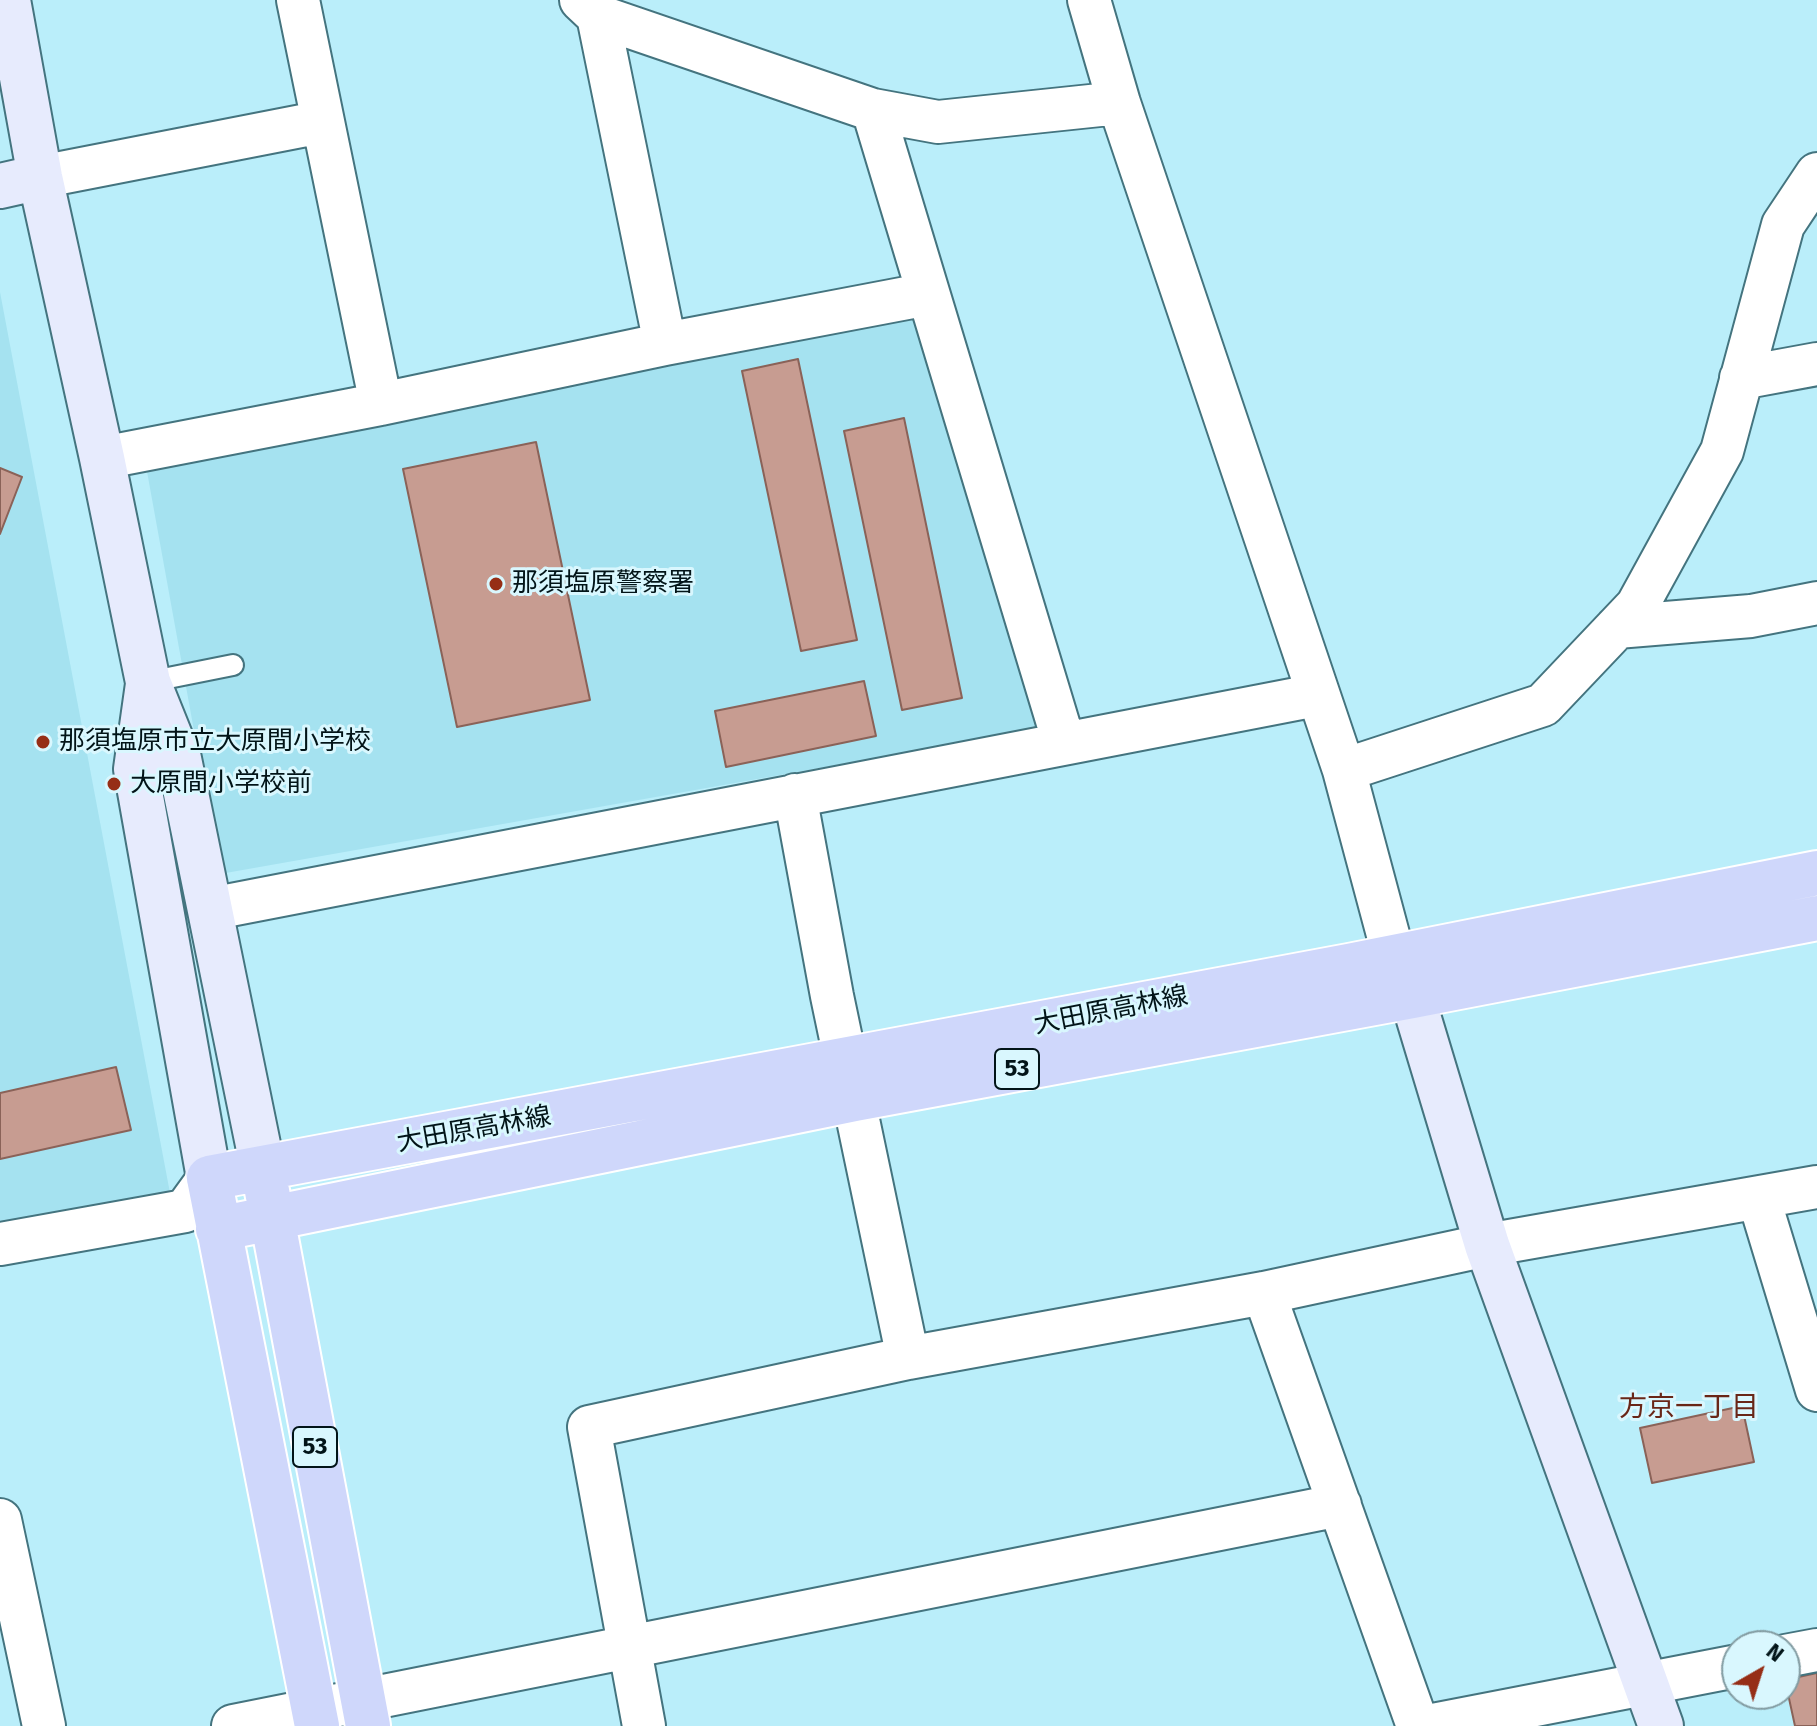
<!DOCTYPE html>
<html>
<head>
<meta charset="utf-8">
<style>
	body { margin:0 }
	#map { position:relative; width:1817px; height:1726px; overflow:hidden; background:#baeefa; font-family:"Fira Sans",sans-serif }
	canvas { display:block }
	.north { position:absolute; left:1721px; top:1630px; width:80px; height:80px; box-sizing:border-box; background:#d9f7fe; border:2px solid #839ca2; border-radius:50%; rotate:39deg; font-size:22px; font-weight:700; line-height:32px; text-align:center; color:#021418 }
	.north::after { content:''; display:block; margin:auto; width:28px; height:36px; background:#962e16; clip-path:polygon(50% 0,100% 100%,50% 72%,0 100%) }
</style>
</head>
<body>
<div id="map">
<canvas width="1817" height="1726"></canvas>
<div class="north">N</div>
</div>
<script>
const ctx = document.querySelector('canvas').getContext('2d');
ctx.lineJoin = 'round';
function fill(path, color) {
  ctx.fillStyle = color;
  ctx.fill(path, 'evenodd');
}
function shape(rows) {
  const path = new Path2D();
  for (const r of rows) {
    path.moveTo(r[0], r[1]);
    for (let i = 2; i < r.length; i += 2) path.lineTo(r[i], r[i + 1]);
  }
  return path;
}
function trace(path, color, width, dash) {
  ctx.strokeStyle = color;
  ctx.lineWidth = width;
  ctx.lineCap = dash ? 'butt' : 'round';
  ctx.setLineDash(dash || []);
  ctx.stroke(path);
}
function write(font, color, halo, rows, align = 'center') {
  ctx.font = font + ' "Fira Sans","Noto Sans JP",sans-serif';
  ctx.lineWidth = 6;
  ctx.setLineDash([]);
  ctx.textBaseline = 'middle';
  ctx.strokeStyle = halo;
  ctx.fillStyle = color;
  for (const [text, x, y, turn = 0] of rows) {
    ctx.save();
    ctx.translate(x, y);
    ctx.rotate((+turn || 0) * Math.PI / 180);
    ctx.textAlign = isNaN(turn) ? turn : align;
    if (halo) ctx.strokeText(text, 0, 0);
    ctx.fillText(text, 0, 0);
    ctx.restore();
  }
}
fill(shape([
	[0,292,170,1193,0,1224],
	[910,309,1046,728,220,874,146,466]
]), '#a5e2f0');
const building = shape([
	[798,359,857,640,801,651,742,371,798,359],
	[904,418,962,698,902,710,844,431,904,418],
	[536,442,590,700,457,727,403,469,536,442],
	[0,468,22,477,0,534,0,468],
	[864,681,876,736,726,767,715,711,864,681],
	[116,1067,131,1130,0,1159,0,1093,116,1067],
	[1742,1406,1754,1462,1652,1483,1640,1428,1742,1406],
	[1817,1673,1817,1726,1795,1726,1785,1680,1817,1673]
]);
fill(building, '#c79c91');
trace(building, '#8a6258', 2);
const lane = shape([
	[148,682,233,665]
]);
const street = shape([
	[298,0,381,404],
	[581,0,598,16,873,110,938,122,1119,103],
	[1089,0,1119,103,1344,770,1394,957],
	[598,16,665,344],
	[873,110,1064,743],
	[40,177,322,122],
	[1741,378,1817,364],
	[102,458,381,404,665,344,928,294],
	[1617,627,1751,616,1817,603],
	[1344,770,1543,705,1637,606,1722,451,1783,225,1817,174],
	[795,795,832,996,908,1358],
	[210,909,1317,695],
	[1759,1199,1817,1390],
	[0,1244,185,1211,209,1178],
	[1264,1293,1418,1726],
	[0,1520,44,1726],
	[1785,1656,1817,1650],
	[233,1726,1340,1505],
	[644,1726,589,1427,908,1358,1264,1293,1487,1245,1817,1187],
	[1427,1726,1737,1666]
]);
const secondary = shape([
	[8,0,40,177,102,458,148,682,179,759,263,1169],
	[0,186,40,177],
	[148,684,136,769,209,1178],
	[1396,961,1412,996,1487,1245,1661,1726]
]);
const primary = shape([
	[267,1191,368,1726],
	[218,1229,855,1099,1412,996,1817,918],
	[317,1726,209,1178,1349,966,1817,873]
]);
trace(lane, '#44747f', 24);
trace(street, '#44747f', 46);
trace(secondary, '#44747f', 48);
trace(primary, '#fff', 48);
trace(lane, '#fff', 20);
trace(street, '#fff', 42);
trace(secondary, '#e7ebfd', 44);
trace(primary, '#cfd7fb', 44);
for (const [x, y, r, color] of [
	[496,584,8,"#962e16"],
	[43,742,8,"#962e16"],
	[114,784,8,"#962e16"]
]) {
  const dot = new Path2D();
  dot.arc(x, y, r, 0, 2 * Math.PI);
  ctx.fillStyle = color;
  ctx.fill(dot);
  trace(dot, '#d9f7fe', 3);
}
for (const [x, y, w] of [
	[1017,1069,44],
	[315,1447,44]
]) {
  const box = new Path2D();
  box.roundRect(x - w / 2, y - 20, w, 40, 6);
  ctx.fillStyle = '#d9f7fe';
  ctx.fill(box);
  trace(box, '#021418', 2);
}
write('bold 24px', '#021418', null, [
	["53",1017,1069],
	["53",315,1447]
]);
write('26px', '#021418', '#d9f7fe', [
	["那須塩原警察署",512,584],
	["那須塩原市立大原間小学校",59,742],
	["大原間小学校前",130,784]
], 'left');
write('26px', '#021418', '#d9f7fe', [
	["大田原高林線",1111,1011,-11],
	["大田原高林線",474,1130,-10]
]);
write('28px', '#692617', '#d9f7fe', [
	["方京一丁目",1689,1408]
]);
</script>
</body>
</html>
